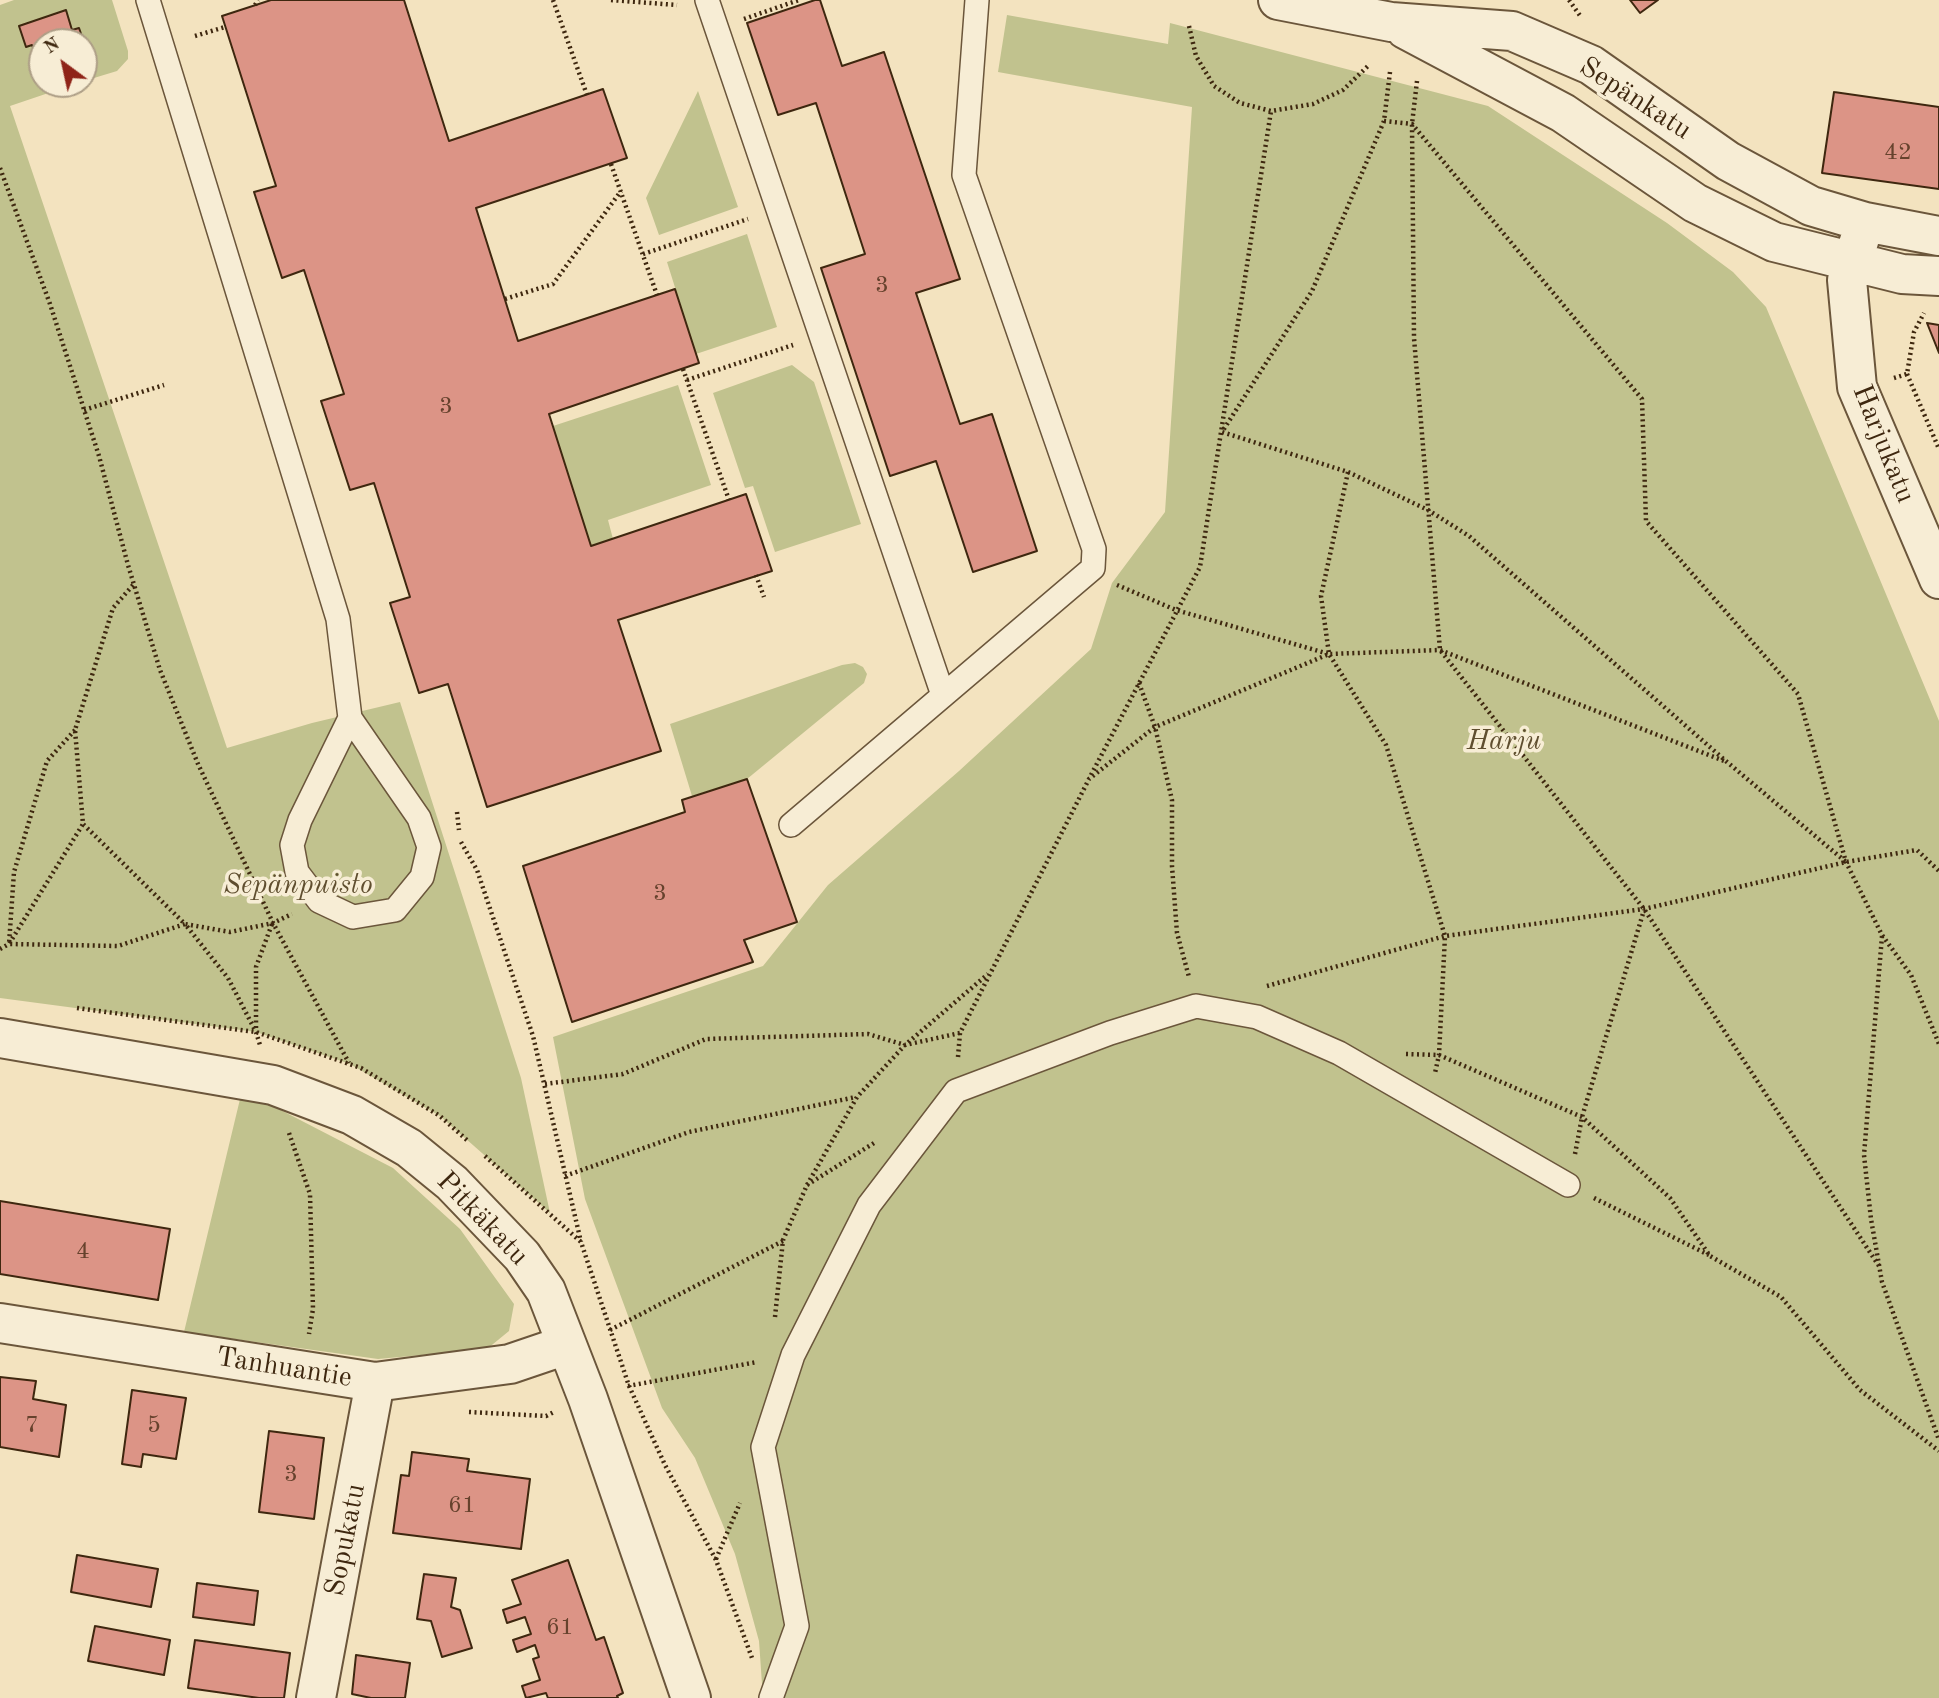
<!DOCTYPE html>
<html>
<head>
<meta charset="utf-8">
<style>
	body { margin:0 }
	#map { position:relative; width:1939px; height:1698px; overflow:hidden; background:#f3e3bf; font-family:"Old Standard TT",serif }
	canvas { display:block }
	.north { position:absolute; left:28px; top:28px; width:70px; height:70px; box-sizing:border-box; background:#f7edd5; border:2px solid #ad9e86; border-radius:50%; rotate:327deg; font-size:19px; font-weight:700; line-height:28px; text-align:center; color:#3e270f }
	.north::after { content:''; display:block; margin:auto; width:24px; height:32px; background:#8f2418; clip-path:polygon(50% 0,100% 100%,50% 72%,0 100%) }
</style>
</head>
<body>
<div id="map">
<canvas width="1939" height="1698"></canvas>
<div class="north">N</div>
</div>
<script>
const ctx = document.querySelector('canvas').getContext('2d');
ctx.lineJoin = 'round';
function fill(path, color) {
  ctx.fillStyle = color;
  ctx.fill(path, 'evenodd');
}
function shape(rows) {
  const path = new Path2D();
  for (const r of rows) {
    path.moveTo(r[0], r[1]);
    for (let i = 2; i < r.length; i += 2) path.lineTo(r[i], r[i + 1]);
  }
  return path;
}
function trace(path, color, width, dash) {
  ctx.strokeStyle = color;
  ctx.lineWidth = width;
  ctx.lineCap = dash ? 'butt' : 'round';
  ctx.setLineDash(dash || []);
  ctx.stroke(path);
}
function write(font, color, halo, rows, align = 'center') {
  ctx.font = font + ' "Old Standard TT",serif';
  ctx.lineWidth = 7;
  ctx.setLineDash([]);
  ctx.textBaseline = 'middle';
  ctx.strokeStyle = halo;
  ctx.fillStyle = color;
  for (const [text, x, y, turn = 0] of rows) {
    ctx.save();
    ctx.translate(x, y);
    ctx.rotate((+turn || 0) * Math.PI / 180);
    ctx.textAlign = isNaN(turn) ? turn : align;
    if (halo) ctx.strokeText(text, 0, 0);
    ctx.fillText(text, 0, 0);
    ctx.restore();
  }
}
fill(shape([
	[14,0,112,0,128,51,128,59,117,71,84,81,84,42,42,42,42,84,75,84,10,106,227,748,312,723,400,702,521,1078,550,1213,440,1116,350,1064,256,1032,0,998,0,5],
	[1007,15,1168,44,1170,23,1488,106,1667,223,1733,272,1766,307,1939,721,1939,1698,763,1698,759,1641,735,1554,695,1458,662,1408,585,1199,553,1037,763,966,828,885,959,771,1091,649,1112,583,1165,512,1192,107,998,72],
	[698,91,738,207,659,235,646,198],
	[747,234,777,327,696,354,667,262],
	[792,365,814,382,861,524,775,552,753,486,745,488,713,393],
	[678,385,711,485,608,520,613,539,591,546,553,426],
	[855,663,863,667,867,674,864,683,747,779,692,796,670,724,842,665],
	[241,1095,271,1105,393,1168,460,1229,514,1304,509,1331,487,1349,378,1359,184,1332]
]), '#c1c28e');
const building = shape([
	[271,0,404,0,449,141,603,89,627,158,476,208,518,341,675,289,699,363,549,414,591,546,746,494,772,571,618,620,661,751,487,807,448,684,419,693,390,603,410,597,374,483,350,490,321,401,344,394,304,270,282,278,254,192,276,186,222,16,271,0],
	[815,0,820,0,842,66,884,52,960,279,916,293,960,424,992,414,1037,551,973,572,936,461,890,476,821,268,865,254,816,103,778,115,747,23,815,0],
	[1630,0,1658,0,1640,13,1630,0],
	[66,10,72,30,79,28,85,45,84,42,42,42,42,66,40,66,32,45,26,47,19,26,66,10],
	[1834,92,1939,107,1939,189,1822,173,1834,92],
	[1927,323,1939,325,1939,353,1927,323],
	[747,779,797,922,744,940,753,962,572,1022,523,866,685,812,682,800,747,779],
	[0,1201,170,1229,158,1300,0,1274,0,1201],
	[0,1377,36,1381,33,1399,66,1405,59,1457,0,1447,0,1377],
	[132,1390,186,1398,176,1459,143,1454,141,1467,122,1464,132,1390],
	[269,1431,324,1438,314,1519,259,1512,269,1431],
	[412,1452,469,1459,467,1471,530,1479,521,1549,393,1533,401,1475,409,1476,412,1452],
	[77,1555,158,1569,151,1607,71,1592,77,1555],
	[568,1560,596,1640,604,1637,623,1693,617,1696,618,1698,548,1698,546,1693,526,1698,522,1686,540,1680,533,1659,539,1657,535,1645,517,1652,513,1640,531,1634,525,1617,507,1623,503,1610,521,1604,512,1580,568,1560],
	[424,1574,456,1578,451,1607,460,1610,472,1648,442,1657,431,1621,417,1619,424,1574],
	[197,1583,258,1591,254,1625,193,1617,197,1583],
	[95,1626,170,1640,164,1675,88,1661,95,1626],
	[195,1640,290,1653,284,1698,259,1698,188,1688,195,1640],
	[356,1655,410,1663,405,1698,371,1698,352,1694,356,1655]
]);
fill(building, '#dc9486');
trace(building, '#3e270f', 2);
const service = shape([
	[148,0,338,619,350,718,419,818,429,847,422,877,395,910,353,917,319,901,297,872,292,845,300,820,350,718],
	[707,0,943,695],
	[791,825,1093,568,1094,549,964,175,977,0],
	[771,1698,797,1626,763,1447,793,1355,869,1205,956,1091,1110,1033,1196,1006,1257,1017,1339,1053,1568,1185]
]);
const minor = shape([
	[1278,0,1391,22,1512,31,1591,65,1728,161,1811,206,1865,222,1939,236],
	[1405,29,1563,113,1695,203,1774,242,1902,274,1939,276],
	[1860,238,1847,280,1857,387,1939,579],
	[0,1038,273,1085,352,1115,409,1148,452,1183,522,1256,546,1291,588,1399,691,1698],
	[0,1323,375,1382,510,1364,566,1345],
	[316,1698,375,1382]
]);
trace(service, '#6b563b', 26);
trace(minor, '#6b563b', 42);
trace(shape([
	[553,0,587,95],
	[611,0,677,5],
	[1569,0,1581,17],
	[255,5,258,0],
	[744,19,799,0],
	[1189,26,1196,56,1214,86,1240,103,1271,111,1313,104,1343,90,1368,66],
	[195,36,225,27],
	[1390,72,1384,121,1312,291,1222,432,1348,472,1428,510,1469,536,1727,762,1846,862],
	[1417,81,1412,124,1414,338,1440,650,1644,909,1879,1266],
	[1384,121,1412,124,1642,399,1646,521,1798,694,1846,862,1882,935,1911,975,1939,1044],
	[611,164,657,295],
	[0,168,50,304,99,456,128,565,160,670,198,764,273,923,349,1063],
	[643,254,748,219],
	[505,299,553,284,621,191],
	[683,369,729,500],
	[1907,374,1939,449],
	[1894,378,1907,374,1914,332,1924,313],
	[687,380,793,345],
	[84,410,164,385],
	[1348,472,1321,596,1329,654,1386,745,1445,936,1439,1055,1435,1073],
	[756,575,764,597],
	[133,585,113,608,75,730,83,824,185,924,230,932,273,923,292,914],
	[1117,585,1176,610,1329,654],
	[1139,683,1155,727,1172,800,1172,866,1177,933,1189,977],
	[75,730,47,761,14,872,9,944,118,946,185,924,228,978,256,1032,260,1045],
	[1091,775,1200,567,1271,111],
	[457,812,459,830],
	[461,842,477,870,533,1036,581,1242],
	[1882,936,1864,1155,1871,1219,1882,1282,1939,1440],
	[0,949,9,944,83,824],
	[1267,986,1445,936,1644,909,1846,862,1887,855,1917,850,1939,871],
	[77,1008,256,1032,361,1068,440,1116,468,1141],
	[256,1028,256,967,272,924],
	[1406,1054,1439,1055,1582,1117,1670,1198,1710,1256,1781,1297,1860,1390,1939,1451],
	[958,1057,960,1033,1089,779,1155,727,1329,654,1440,650,1727,762],
	[545,1084,623,1074,706,1039,868,1034,905,1045,960,1033],
	[289,1133,310,1194,313,1309,309,1334],
	[1575,1154,1582,1117,1644,910],
	[485,1156,581,1242,629,1386,665,1465,716,1560,752,1658],
	[565,1176,689,1132,856,1097],
	[807,1185,874,1143],
	[1594,1198,1709,1255],
	[775,1317,783,1240,807,1185,857,1097,905,1045,988,974],
	[610,1330,783,1241],
	[628,1386,757,1362],
	[469,1412,546,1416,554,1412],
	[716,1559,740,1503]
]), '#3e270f', 4.5, [2, 3.5]);
trace(service, '#f7edd5', 23);
trace(minor, '#f7edd5', 38);
write('24px', '#66422d', null, [
	["42",1898,153],
	["3",882,286],
	["3",446,407],
	["3",660,894],
	["4",83,1252],
	["7",32,1426],
	["5",154,1426],
	["3",291,1475],
	["61",462,1506],
	["61",560,1628]
]);
write('28px', '#3e270f', '#f7edd5', [
	["Sepänkatu",1635,99,33],
	["Harjukatu",1883,444,68],
	["Pitkäkatu",482,1219,46],
	["Tanhuantie",284,1368,9],
	["Sopukatu",346,1540,-79]
]);
write('italic 28px', '#5f4e2f', '#f7edd5', [
	["Harju",1504,742],
	["Sepänpuisto",298,886]
]);
</script>
</body>
</html>
